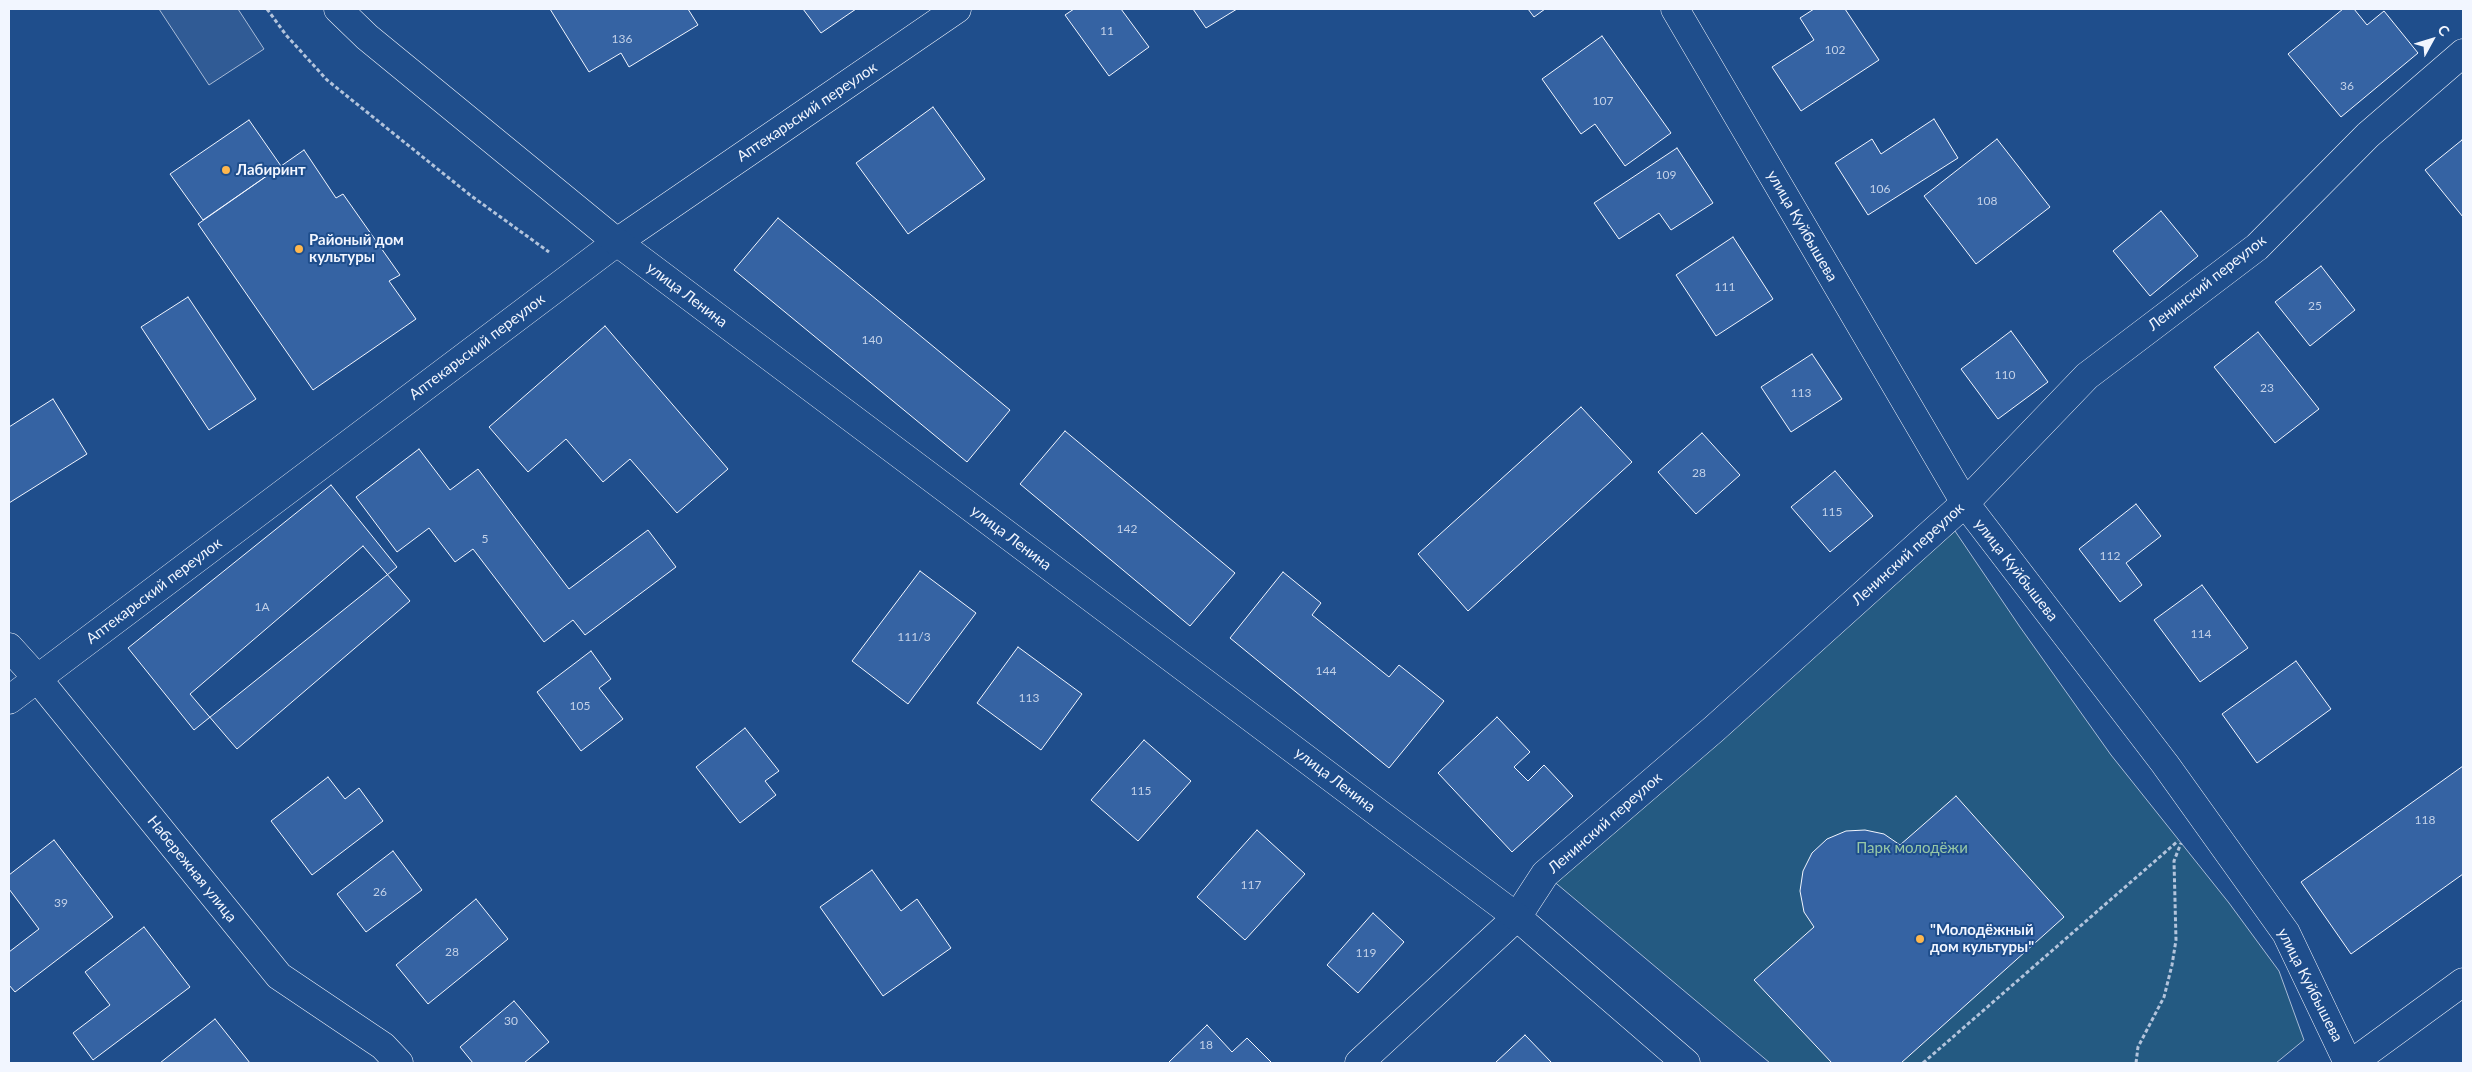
<!DOCTYPE html>
<html>
<head>
<meta charset="utf-8">
<style>
	body { margin:0 }
	#map { position:relative; width:2472px; height:1072px; overflow:hidden; background:#1f4e8c; font-family:Lato,sans-serif }
	canvas { display:block }
	.frame { position:absolute; inset:0; border:10px solid #f2f6ff; pointer-events:none }
	.north { position:absolute; left:2407px; top:15px; width:50px; height:50px; -webkit-text-stroke:4px #1f4e8c; paint-order:stroke; rotate:51deg; font-size:14px; font-weight:700; line-height:20px; text-align:center; color:#f2f6ff }
	.north::after { content:''; display:block; margin:auto; width:18px; height:22px; background:#f2f6ff; clip-path:polygon(50% 0,100% 100%,50% 72%,0 100%) }
</style>
</head>
<body>
<div id="map">
<canvas width="2472" height="1072"></canvas>
<div class="frame"></div>
<div class="north">С</div>
</div>
<script>
const ctx = document.querySelector('canvas').getContext('2d');
ctx.lineJoin = 'round';
function fill(path, color) {
  ctx.fillStyle = color;
  ctx.fill(path, 'evenodd');
}
function shape(rows) {
  const path = new Path2D();
  for (const r of rows) {
    path.moveTo(r[0], r[1]);
    for (let i = 2; i < r.length; i += 2) path.lineTo(r[i], r[i + 1]);
  }
  return path;
}
function trace(path, color, width, dash) {
  ctx.strokeStyle = color;
  ctx.lineWidth = width;
  ctx.lineCap = dash ? 'butt' : 'round';
  ctx.setLineDash(dash || []);
  ctx.stroke(path);
}
function write(font, color, halo, rows, align = 'center') {
  ctx.font = font + ' Lato,sans-serif';
  ctx.lineWidth = 4;
  ctx.setLineDash([]);
  ctx.textBaseline = 'middle';
  ctx.strokeStyle = halo;
  ctx.fillStyle = color;
  for (const [text, x, y, turn = 0] of rows) {
    ctx.save();
    ctx.translate(x, y);
    ctx.rotate((+turn || 0) * Math.PI / 180);
    ctx.textAlign = isNaN(turn) ? turn : align;
    if (halo) ctx.strokeText(text, 0, 0);
    ctx.fillText(text, 0, 0);
    ctx.restore();
  }
}
const green = shape([
	[1955,531,2020,627,2111,755,2229,903,2279,971,2304,1040,2276,1063,1770,1063,1545,874,1955,531]
]);
fill(green, '#245a82');
trace(green, '#a8bbd7', 1);
const parking = shape([
	[159,9,238,9,264,49,209,85,159,9]
]);
fill(parking, '#305b95');
trace(parking, '#a8bbd7', 1);
const building = shape([
	[550,9,688,9,698,25,629,67,621,53,589,72,550,9],
	[803,9,856,9,821,33,803,9],
	[1074,9,1121,9,1149,47,1109,76,1065,15,1074,9],
	[1193,9,1237,9,1206,28,1193,9],
	[1528,9,1545,9,1534,17,1528,9],
	[1814,9,1845,9,1879,60,1801,111,1772,67,1814,40,1800,18,1814,9],
	[2343,9,2354,9,2367,25,2384,11,2418,53,2341,117,2288,54,2343,9],
	[1602,36,1671,133,1625,166,1595,124,1581,134,1542,79,1602,36],
	[933,107,985,179,908,234,856,163,933,107],
	[1934,119,1958,158,1868,215,1835,163,1872,139,1881,154,1934,119],
	[249,120,281,166,203,220,170,174,249,120],
	[1997,139,2050,207,1976,264,1924,196,1997,139],
	[2462,140,2463,141,2463,217,2425,170,2462,140],
	[1677,148,1713,203,1671,230,1659,213,1619,239,1594,203,1677,148],
	[304,150,336,198,343,194,400,275,389,281,416,319,313,390,198,224,304,150],
	[2161,211,2198,256,2150,296,2113,251,2161,211],
	[778,218,1010,410,967,462,734,270,778,218],
	[1733,237,1773,299,1716,336,1676,275,1733,237],
	[2321,266,2355,310,2310,346,2275,302,2321,266],
	[188,297,256,399,209,430,141,327,188,297],
	[605,326,728,469,677,513,630,459,603,482,566,439,528,472,489,427,605,326],
	[2011,331,2048,382,1998,419,1961,369,2011,331],
	[2258,332,2319,409,2275,443,2214,367,2258,332],
	[1812,354,1842,399,1791,432,1761,387,1812,354],
	[53,399,87,454,9,503,9,427,53,399],
	[1581,407,1632,462,1468,611,1418,554,1581,407],
	[1065,431,1235,573,1190,626,1020,484,1065,431],
	[1702,433,1740,475,1696,514,1658,472,1702,433],
	[419,449,450,490,478,469,569,589,648,530,676,567,585,635,573,620,544,642,473,549,455,562,429,528,397,552,356,497,419,449],
	[1835,471,1873,516,1830,552,1791,507,1835,471],
	[331,485,397,567,194,730,128,648,331,485],
	[2136,504,2161,536,2126,563,2142,585,2120,602,2079,549,2136,504],
	[363,546,410,601,237,749,190,694,363,546],
	[920,571,976,613,908,704,852,661,920,571],
	[1283,572,1321,603,1312,615,1389,677,1399,665,1444,701,1389,768,1230,638,1283,572],
	[2202,585,2248,648,2200,682,2154,620,2202,585],
	[1018,647,1082,694,1041,750,977,703,1018,647],
	[591,651,611,679,599,688,623,719,581,751,537,692,591,651],
	[2296,661,2331,709,2257,763,2222,714,2296,661],
	[1497,717,1530,752,1514,767,1528,781,1544,765,1573,796,1512,852,1438,773,1497,717],
	[745,728,779,771,765,781,776,795,740,823,696,767,745,728],
	[1144,740,1191,781,1138,841,1091,800,1144,740],
	[2463,766,2463,874,2351,954,2301,882,2463,766],
	[328,777,345,799,359,788,383,821,312,875,271,821,328,777],
	[1956,796,2064,917,1901,1063,1832,1063,1754,980,1814,927,1804,912,1800,891,1803,871,1812,853,1827,839,1846,831,1865,830,1884,834,1900,845,1956,796],
	[1257,830,1305,874,1245,940,1197,897,1257,830],
	[54,840,113,917,15,992,9,985,9,952,39,929,9,889,9,875,54,840],
	[393,851,422,890,366,932,337,894,393,851],
	[872,870,901,911,917,899,951,948,883,996,820,907,872,870],
	[476,899,508,939,428,1004,396,965,476,899],
	[1373,913,1404,942,1358,993,1327,965,1373,913],
	[144,927,190,987,93,1060,73,1033,110,1005,85,972,144,927],
	[514,1001,549,1042,524,1063,473,1063,460,1047,514,1001],
	[215,1019,250,1063,160,1063,215,1019],
	[1207,1025,1232,1052,1247,1038,1272,1063,1168,1063,1207,1025],
	[1525,1035,1552,1063,1495,1063,1525,1035]
]);
fill(building, '#3563a3');
trace(building, '#f2f6ff', 1);
const minor = shape([
	[1675,9,1965,503,2165,764,2286,933,2348,1063],
	[9,647,37,678,279,976,383,1046,399,1063],
	[9,700,617,242,957,9],
	[1359,1063,1517,917,1545,874,1714,729,1965,503,2087,376,2257,247,2368,135,2463,53],
	[2352,1063,2463,982]
]);
const secondary = shape([
	[338,9,367,37,617,242,1517,917,1686,1063]
]);
trace(minor, '#f2f6ff', 29);
trace(secondary, '#f2f6ff', 29);
trace(shape([
	[267,9,286,35,327,80,470,195,549,252],
	[1923,1063,2178,841],
	[2136,1063,2138,1047,2164,997,2172,965,2176,940,2174,861,2181,843]
]), '#b3c4dc', 3, [4, 2.5]);
trace(minor, '#1f4e8c', 28);
trace(secondary, '#1f4e8c', 28);
for (const [x, y, r, color] of [
	[226,170,5,"#ffb74d"],
	[299,249,5,"#ffb74d"],
	[1920,939,5,"#ffb74d"]
]) {
  const dot = new Path2D();
  dot.arc(x, y, r, 0, 2 * Math.PI);
  ctx.fillStyle = color;
  ctx.fill(dot);
  trace(dot, '#1f4e8c', 2);
}
write('12px', '#c3d1e8', null, [
	["11",1107,31],
	["136",622,39],
	["102",1835,50],
	["36",2347,86],
	["107",1603,101],
	["109",1666,175],
	["106",1880,189],
	["108",1987,201],
	["111",1725,287],
	["25",2315,306],
	["140",872,340],
	["110",2005,375],
	["23",2267,388],
	["113",1801,393],
	["28",1699,473],
	["115",1832,512],
	["142",1127,529],
	["5",485,539],
	["112",2110,556],
	["1А",262,607],
	["114",2201,634],
	["111/3",914,637],
	["144",1326,671],
	["113",1029,698],
	["105",580,706],
	["115",1141,791],
	["118",2425,820],
	["117",1251,885],
	["26",380,892],
	["39",61,903],
	["28",452,952],
	["119",1366,953],
	["30",511,1021],
	["18",1206,1045]
]);
write('15px', '#f2f6ff', '#1f4e8c', [
	["Аптекарьский переулок",807,112,-34],
	["улица Куйбышева",1802,226,60],
	["Ленинский переулок",2207,283,-38],
	["улица Ленина",687,295,37],
	["Аптекарьский переулок",477,347,-37],
	["улица Ленина",1011,538,37],
	["Ленинский переулок",1908,554,-42],
	["улица Куйбышева",2016,570,52],
	["Аптекарьский переулок",154,591,-37],
	["улица Ленина",1335,780,37],
	["Ленинский переулок",1605,823,-41],
	["Набережная улица",192,869,51],
	["улица Куйбышева",2310,985,63]
]);
write('bold 15px', '#f2f6ff', '#1f4e8c', [
	["Лабиринт",236,170],
	["Районый дом",309,240],
	["культуры",309,257],
	["\"Молодёжный",1930,930],
	["дом культуры\"",1930,947]
], 'left');
write('15px', '#97c8a6', '#1f4e8c', [
	["Парк молодёжи",1912,848]
]);
</script>
</body>
</html>
